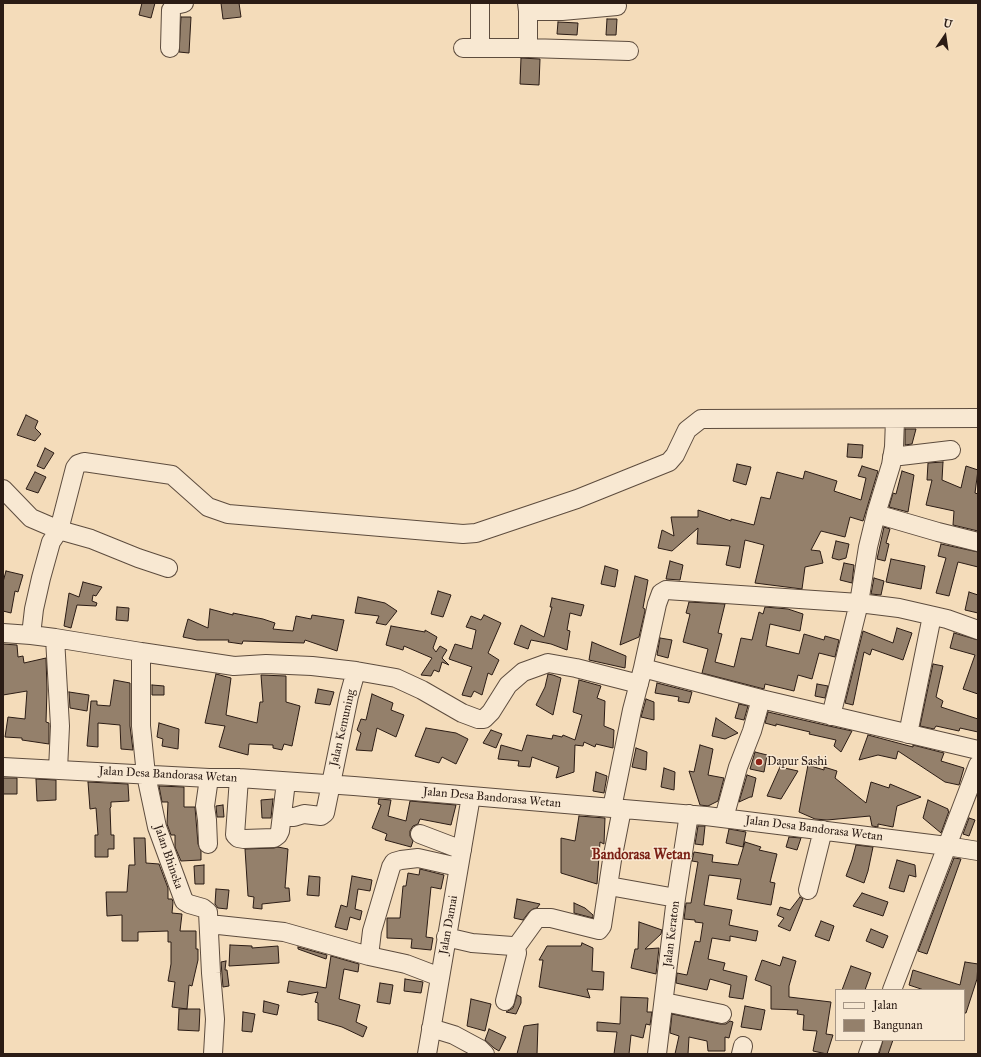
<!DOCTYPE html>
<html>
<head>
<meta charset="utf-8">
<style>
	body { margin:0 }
	#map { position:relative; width:981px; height:1057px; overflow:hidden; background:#f4dcba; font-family:"IM FELL Great Primer",serif }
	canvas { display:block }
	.frame { position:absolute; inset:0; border:4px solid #2b1c15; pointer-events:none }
	.legend { position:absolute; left:835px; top:989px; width:130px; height:52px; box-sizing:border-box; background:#f8e8d2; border:1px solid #a69686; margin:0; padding:5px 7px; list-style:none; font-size:12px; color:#2b1c15 }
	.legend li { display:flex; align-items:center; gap:8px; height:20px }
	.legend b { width:20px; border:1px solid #a69686 }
	.north { position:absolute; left:925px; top:16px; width:40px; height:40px; -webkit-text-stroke:3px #f8e8d2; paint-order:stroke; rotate:13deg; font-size:11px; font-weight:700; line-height:16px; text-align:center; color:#2b1c15 }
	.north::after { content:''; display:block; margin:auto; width:14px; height:18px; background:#2b1c15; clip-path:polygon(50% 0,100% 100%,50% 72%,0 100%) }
</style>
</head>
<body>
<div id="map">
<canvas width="981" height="1057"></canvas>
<div class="frame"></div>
<ul class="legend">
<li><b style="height:5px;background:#f8e8d2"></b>Jalan</li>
<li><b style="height:11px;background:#94806b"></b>Bangunan</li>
</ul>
<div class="north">U</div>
</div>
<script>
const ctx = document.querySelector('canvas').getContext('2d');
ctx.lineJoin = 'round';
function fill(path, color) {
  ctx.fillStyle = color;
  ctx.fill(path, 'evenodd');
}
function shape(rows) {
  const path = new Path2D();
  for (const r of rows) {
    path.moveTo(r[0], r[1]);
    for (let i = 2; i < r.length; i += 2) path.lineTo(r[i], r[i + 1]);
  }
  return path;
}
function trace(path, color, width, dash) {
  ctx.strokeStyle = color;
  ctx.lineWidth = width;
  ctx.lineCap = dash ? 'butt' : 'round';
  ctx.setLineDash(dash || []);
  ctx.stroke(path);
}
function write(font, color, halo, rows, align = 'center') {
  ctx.font = font + ' "IM FELL Great Primer",serif';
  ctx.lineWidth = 3;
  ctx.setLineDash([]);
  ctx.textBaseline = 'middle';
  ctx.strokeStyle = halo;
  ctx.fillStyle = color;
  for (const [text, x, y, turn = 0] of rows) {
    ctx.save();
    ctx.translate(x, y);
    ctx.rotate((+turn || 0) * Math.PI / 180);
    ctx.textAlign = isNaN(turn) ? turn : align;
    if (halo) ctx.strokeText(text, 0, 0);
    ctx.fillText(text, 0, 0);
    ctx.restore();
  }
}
const building = shape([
	[142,3,155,3,151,18,139,15,142,3],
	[221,3,239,3,241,17,223,19,221,3],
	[181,17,191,17,189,53,179,52,181,17],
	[607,19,617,19,616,35,606,35,607,19],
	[558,22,578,23,577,35,557,34,558,22],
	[521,58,540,59,539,85,520,84,521,58],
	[26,415,38,421,35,428,41,434,35,441,17,435,26,415],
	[905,429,916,429,912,444,905,445,905,429],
	[848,444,863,445,862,458,847,457,848,444],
	[45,448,54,453,44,469,37,466,45,448],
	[943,462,942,480,961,488,966,466,978,470,975,493,978,494,978,531,953,525,954,511,926,505,932,480,927,480,928,463,943,462],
	[737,464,751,467,746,485,733,481,737,464],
	[862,466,878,471,863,521,850,517,845,537,821,531,811,550,820,551,823,563,805,567,802,589,755,583,764,545,745,540,740,568,726,565,730,546,697,544,698,528,672,551,658,548,662,530,674,536,671,517,698,517,698,510,731,521,731,519,754,525,761,497,770,499,777,472,803,479,805,471,837,481,834,491,861,500,866,478,858,476,862,466],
	[902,471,914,475,908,512,889,507,893,493,896,494,902,471],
	[35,472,46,477,38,493,26,489,35,472],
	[884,527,890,529,886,543,889,544,885,561,877,559,884,527],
	[836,541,849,544,846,558,839,560,832,558,836,541],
	[941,544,978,552,978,567,958,562,949,596,936,593,946,558,938,556,941,544],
	[891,559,925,566,921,589,886,582,891,559],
	[670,561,683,565,680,580,666,579,670,561],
	[844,563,854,565,852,583,840,580,844,563],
	[605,566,618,570,615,587,601,584,605,566],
	[6,571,23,575,18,592,15,591,11,613,3,611,3,582,6,571],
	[635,576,648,580,643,608,645,609,645,611,639,637,620,645,635,576],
	[874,578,884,581,881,595,871,594,874,578],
	[83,582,102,587,96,596,93,595,92,601,97,603,96,606,77,605,71,628,64,626,69,593,79,597,83,582],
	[438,591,451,595,443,617,431,614,438,591],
	[969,592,978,595,978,613,965,610,969,592],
	[358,597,385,603,397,611,386,625,376,623,379,616,355,613,358,597],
	[552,598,584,605,581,616,570,613,567,630,570,631,567,650,551,644,531,640,528,649,514,644,521,625,544,637,552,607,550,607,552,598],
	[689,602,725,604,718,633,722,634,715,662,734,667,741,638,752,640,759,612,763,614,765,607,788,609,803,614,800,631,770,624,766,646,799,654,804,634,824,640,825,636,839,640,835,657,819,653,812,679,798,675,794,691,765,684,764,689,702,673,708,649,683,642,690,614,686,613,689,602],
	[117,607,129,608,128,621,116,620,117,607],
	[210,609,233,615,233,613,263,619,275,623,273,629,293,631,296,616,311,619,312,615,344,620,337,651,305,640,304,643,243,641,242,644,228,642,229,640,197,640,183,637,188,619,208,628,210,609],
	[484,615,501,623,488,653,499,660,492,675,488,673,482,695,474,691,471,697,462,695,472,667,449,659,455,644,472,649,476,630,466,627,471,616,481,620,484,615],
	[391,626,425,632,425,630,437,637,433,648,436,652,440,646,447,650,442,658,449,665,442,662,439,672,434,670,431,676,421,675,432,658,404,646,403,650,386,645,391,626],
	[897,628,912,633,903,660,872,649,870,655,864,652,853,705,845,703,863,631,893,643,897,628],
	[954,633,978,640,978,694,963,689,975,655,950,648,954,633],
	[660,638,672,640,668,658,657,655,660,638],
	[592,642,626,656,625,668,589,660,592,642],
	[3,644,17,645,18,657,23,656,24,663,46,658,47,689,46,722,49,723,49,744,22,740,22,738,5,737,8,717,25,719,27,691,3,695,3,644],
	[933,664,943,666,936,697,943,701,941,707,978,719,978,732,960,728,959,731,936,726,934,729,920,726,933,664],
	[216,674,231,678,226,715,257,723,260,702,263,702,261,675,286,676,286,702,300,706,292,746,284,744,282,750,273,748,273,745,249,744,248,755,219,747,225,726,205,723,216,674],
	[548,674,553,675,561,678,553,715,536,705,545,687,548,674],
	[114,680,130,683,130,726,133,750,121,749,120,725,98,723,98,747,87,746,91,701,97,701,97,705,110,706,114,680],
	[579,680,601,686,597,698,605,701,604,726,614,730,613,748,596,744,595,747,584,742,583,746,575,745,574,772,556,778,559,767,532,757,530,767,518,766,519,761,498,759,501,745,522,751,527,735,552,739,553,735,562,737,563,735,575,740,582,715,573,712,579,680],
	[657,683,692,692,689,703,678,701,679,697,655,693,657,683],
	[817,684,828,686,825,698,815,696,817,684],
	[152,685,164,686,164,695,152,695,152,685],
	[318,689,334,692,330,705,315,703,318,689],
	[69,692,89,695,87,711,70,708,69,692],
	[372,694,393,703,391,710,404,715,396,737,377,728,372,751,356,750,361,733,357,730,361,719,366,720,372,694],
	[646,699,654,702,654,720,641,717,646,699],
	[739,704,748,706,744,720,735,718,739,704],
	[768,712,829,726,852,731,841,752,834,746,836,740,809,734,810,732,776,724,776,726,765,723,768,712],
	[716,718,738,733,725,739,712,736,716,718],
	[159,723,179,729,178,749,162,746,163,739,157,737,159,723],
	[426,728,456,733,468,739,456,764,442,757,439,763,415,756,426,728],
	[491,730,502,734,496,748,483,743,491,730],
	[868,735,913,747,913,745,944,753,941,761,964,768,959,785,945,782,898,751,896,759,878,755,859,760,868,735],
	[700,745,713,749,708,775,724,778,718,801,708,806,700,805,689,771,694,772,700,745],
	[636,748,647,752,646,770,632,767,636,748],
	[755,752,767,755,764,772,750,769,755,752],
	[808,765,824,770,824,767,837,771,835,778,866,803,871,782,889,788,890,784,921,797,897,806,893,827,878,824,878,827,872,826,870,816,827,820,815,819,799,812,808,765],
	[780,767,798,771,781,799,767,796,780,767],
	[664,768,675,772,674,790,661,787,664,768],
	[596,772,607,776,604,793,593,791,596,772],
	[747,775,756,778,752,797,750,797,739,802,747,775],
	[3,778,17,778,17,794,3,794,3,778],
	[36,779,56,780,56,800,37,801,36,779],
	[88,782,128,784,129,801,111,802,111,807,110,808,111,835,114,835,114,849,108,849,108,857,95,857,95,835,98,835,96,808,90,809,88,782],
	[159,786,184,787,184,807,195,807,198,844,201,851,201,860,181,861,175,847,175,835,171,835,167,824,168,802,162,802,159,786],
	[273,799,271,818,262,818,261,800,273,799],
	[379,799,391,800,388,816,406,821,410,801,456,805,451,825,420,819,418,824,413,826,410,831,410,836,413,841,411,847,385,840,387,834,372,828,381,805,378,804,379,799],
	[928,800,948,809,948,811,949,811,941,833,923,818,928,800],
	[223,805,224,817,217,817,216,806,223,805],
	[579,816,605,818,604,844,600,842,597,884,561,873,561,838,575,841,579,816],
	[969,818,975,820,969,836,963,834,969,818],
	[698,826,705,826,703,845,695,844,698,826],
	[729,829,746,832,743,847,726,843,729,829],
	[789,837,801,838,797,850,786,847,789,837],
	[134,838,145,838,146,863,159,864,168,888,168,899,172,899,173,902,172,913,182,914,180,931,196,931,196,949,198,949,198,960,192,986,189,985,187,1009,172,1007,175,982,168,981,171,964,171,942,168,942,168,931,138,932,138,941,122,941,122,915,107,916,106,892,127,892,129,865,135,865,134,838],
	[745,842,761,847,759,850,777,854,770,882,775,883,771,905,737,899,741,879,709,875,704,905,732,910,729,925,758,931,756,941,730,936,730,941,712,938,708,959,725,963,723,970,747,976,743,999,729,997,731,985,710,979,707,990,676,983,677,973,687,975,695,941,700,942,703,923,695,922,695,920,684,919,686,903,691,903,698,862,692,861,694,852,713,855,712,862,738,865,745,842],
	[856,845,873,847,868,871,864,883,846,876,852,860,856,845],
	[278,847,288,849,285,888,289,888,290,901,262,904,262,909,253,908,254,897,248,896,245,849,274,848,278,847],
	[954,858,961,859,927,954,918,951,954,858],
	[897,860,915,865,916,877,909,875,904,892,889,888,897,860],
	[204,865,204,884,195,884,194,866,204,865],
	[420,869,444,875,441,889,431,887,426,937,433,938,431,950,411,948,412,939,387,938,387,918,400,918,403,886,406,886,408,873,419,875,420,869],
	[309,876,320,877,319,896,307,895,309,876],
	[352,876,372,880,370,891,358,889,355,909,362,911,360,920,350,917,347,930,335,927,341,905,347,907,352,876],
	[216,889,229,890,227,909,218,908,215,904,216,889],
	[862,893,888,902,883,916,853,906,862,893],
	[800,897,803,899,790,931,778,926,784,918,777,915,780,907,790,910,800,897],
	[517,899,540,904,537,908,533,909,529,912,523,920,514,918,517,899],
	[574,903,585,908,593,915,593,918,574,913,574,903],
	[821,921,834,926,829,941,815,936,821,921],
	[639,922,662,930,661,934,645,949,659,948,656,974,631,968,635,949,638,949,639,922],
	[871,929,888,936,883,948,866,941,871,929],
	[582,943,593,948,592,971,604,972,603,990,587,989,590,998,539,987,543,960,539,960,547,946,581,946,582,943],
	[230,945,252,946,252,948,278,946,279,963,229,966,230,945],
	[298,947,327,955,326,959,298,949,298,947],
	[331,956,359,964,358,972,344,969,339,999,360,1005,356,1022,367,1027,363,1037,342,1027,318,1020,318,1003,315,1002,318,992,302,995,287,992,289,981,326,988,331,956],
	[783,957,796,961,789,986,789,997,831,1002,826,1034,833,1035,827,1054,813,1051,817,1031,803,1030,804,1015,797,1014,798,1010,771,1009,771,986,755,980,762,960,780,966,783,957],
	[226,961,225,970,227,970,229,986,223,987,221,962,226,961],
	[965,962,978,964,977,979,966,1013,964,1013,964,990,924,990,909,985,913,970,960,985,965,962],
	[851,966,871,973,865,990,842,990,851,966],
	[405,979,423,982,421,993,404,991,405,979],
	[380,983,393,985,390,1004,377,1002,380,983],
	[517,995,521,997,521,1003,516,1014,506,1012,513,1008,517,995],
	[621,997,648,998,647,1012,652,1012,650,1025,646,1024,643,1038,631,1035,629,1054,614,1054,617,1032,597,1031,597,1022,620,1024,621,997],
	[471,999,491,1004,485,1031,467,1026,471,999],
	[264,1001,279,1005,277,1015,263,1012,264,1001],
	[745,1006,765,1010,761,1030,741,1027,745,1006],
	[179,1009,200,1009,199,1031,178,1030,179,1009],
	[243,1012,255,1014,252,1032,242,1031,243,1012],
	[672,1014,720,1024,726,1024,730,1021,733,1022,729,1038,725,1037,725,1051,708,1051,707,1041,689,1037,688,1054,675,1054,679,1036,670,1033,672,1014],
	[538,1024,537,1054,517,1054,524,1026,538,1024],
	[489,1029,506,1037,499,1051,494,1048,485,1040,489,1029],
	[883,1040,893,1040,888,1054,879,1054,883,1040]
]);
fill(building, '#94806b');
trace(building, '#2b1c15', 1);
const minor = shape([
	[480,3,480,47],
	[527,3,528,11,562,11,617,6],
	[170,48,171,10,175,5,184,3],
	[463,48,528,48,528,11],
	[528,48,629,51],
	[892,457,951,450],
	[3,489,31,518,59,530,91,539,138,558,168,568],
	[876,514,938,532,978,542],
	[3,633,31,635],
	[55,638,31,635,34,609,41,578,51,542,59,530,75,468,78,464,84,462,172,475,208,507,228,514,463,534,476,533,577,499,669,462,675,455,687,430,701,419,978,418],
	[643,668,657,604,661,593,666,590,859,603,899,608,947,619,978,630],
	[831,716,859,603,868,547,876,514,891,465,894,447,895,419],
	[908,734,932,616],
	[3,767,209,778,239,778,354,786,706,816,947,846,978,851],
	[58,770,60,726,55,638,141,652],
	[239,778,235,835,238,838,244,839,274,838,278,835,280,831,286,782],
	[612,808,632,710,643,668,761,699],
	[282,817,294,817,304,814,321,816,325,813,349,696,356,671],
	[724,818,738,767,752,731,761,699,978,750],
	[420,834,462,850],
	[208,844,207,820,205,806,209,778],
	[609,886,676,898],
	[808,890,823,830],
	[209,924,284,932,369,956,406,964,440,977],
	[446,937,472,943,512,946,516,947],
	[369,956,372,931,391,867,394,862,401,860,418,858,458,867],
	[892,990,978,765],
	[505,1001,517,953,516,947,537,918,551,918,599,930,602,926,612,860,622,809],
	[664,1002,722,1014],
	[431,1028,454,1035,480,1049,485,1054],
	[213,1054,215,1019,211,973,208,912,203,908,189,904,184,901,157,827,146,775,141,726,141,652,234,666,266,664,312,666,356,671,396,678,422,690,462,713,478,719,484,719,491,712,508,685,523,672,548,663,576,668,639,684],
	[427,1054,471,796],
	[657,1054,676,898,689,814],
	[741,1054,743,1046],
	[868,1054,873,1040]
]);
trace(minor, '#5d4c3e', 20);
trace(minor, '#f8e8d2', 18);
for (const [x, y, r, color] of [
	[759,762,4,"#8f2418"]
]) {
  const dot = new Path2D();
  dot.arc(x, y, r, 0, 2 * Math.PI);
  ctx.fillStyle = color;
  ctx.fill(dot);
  trace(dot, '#f8e8d2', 1.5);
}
write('12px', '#2b1c15', '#f8e8d2', [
	["Jalan Kemuning",343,728,-77],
	["Jalan Desa Bandorasa Wetan",168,775,3],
	["Jalan Desa Bandorasa Wetan",492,798,5],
	["Jalan Desa Bandorasa Wetan",814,829,7],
	["Jalan Bhineka",168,857,71],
	["Jalan Damai",449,925,-80],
	["Jalan Keraton",672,934,-83]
]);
write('12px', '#2b1c15', '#f8e8d2', [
	["Dapur Sashi",767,762]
], 'left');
write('bold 14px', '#7a1f14', '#f8e8d2', [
	["Bandorasa Wetan",641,856]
]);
</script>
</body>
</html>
